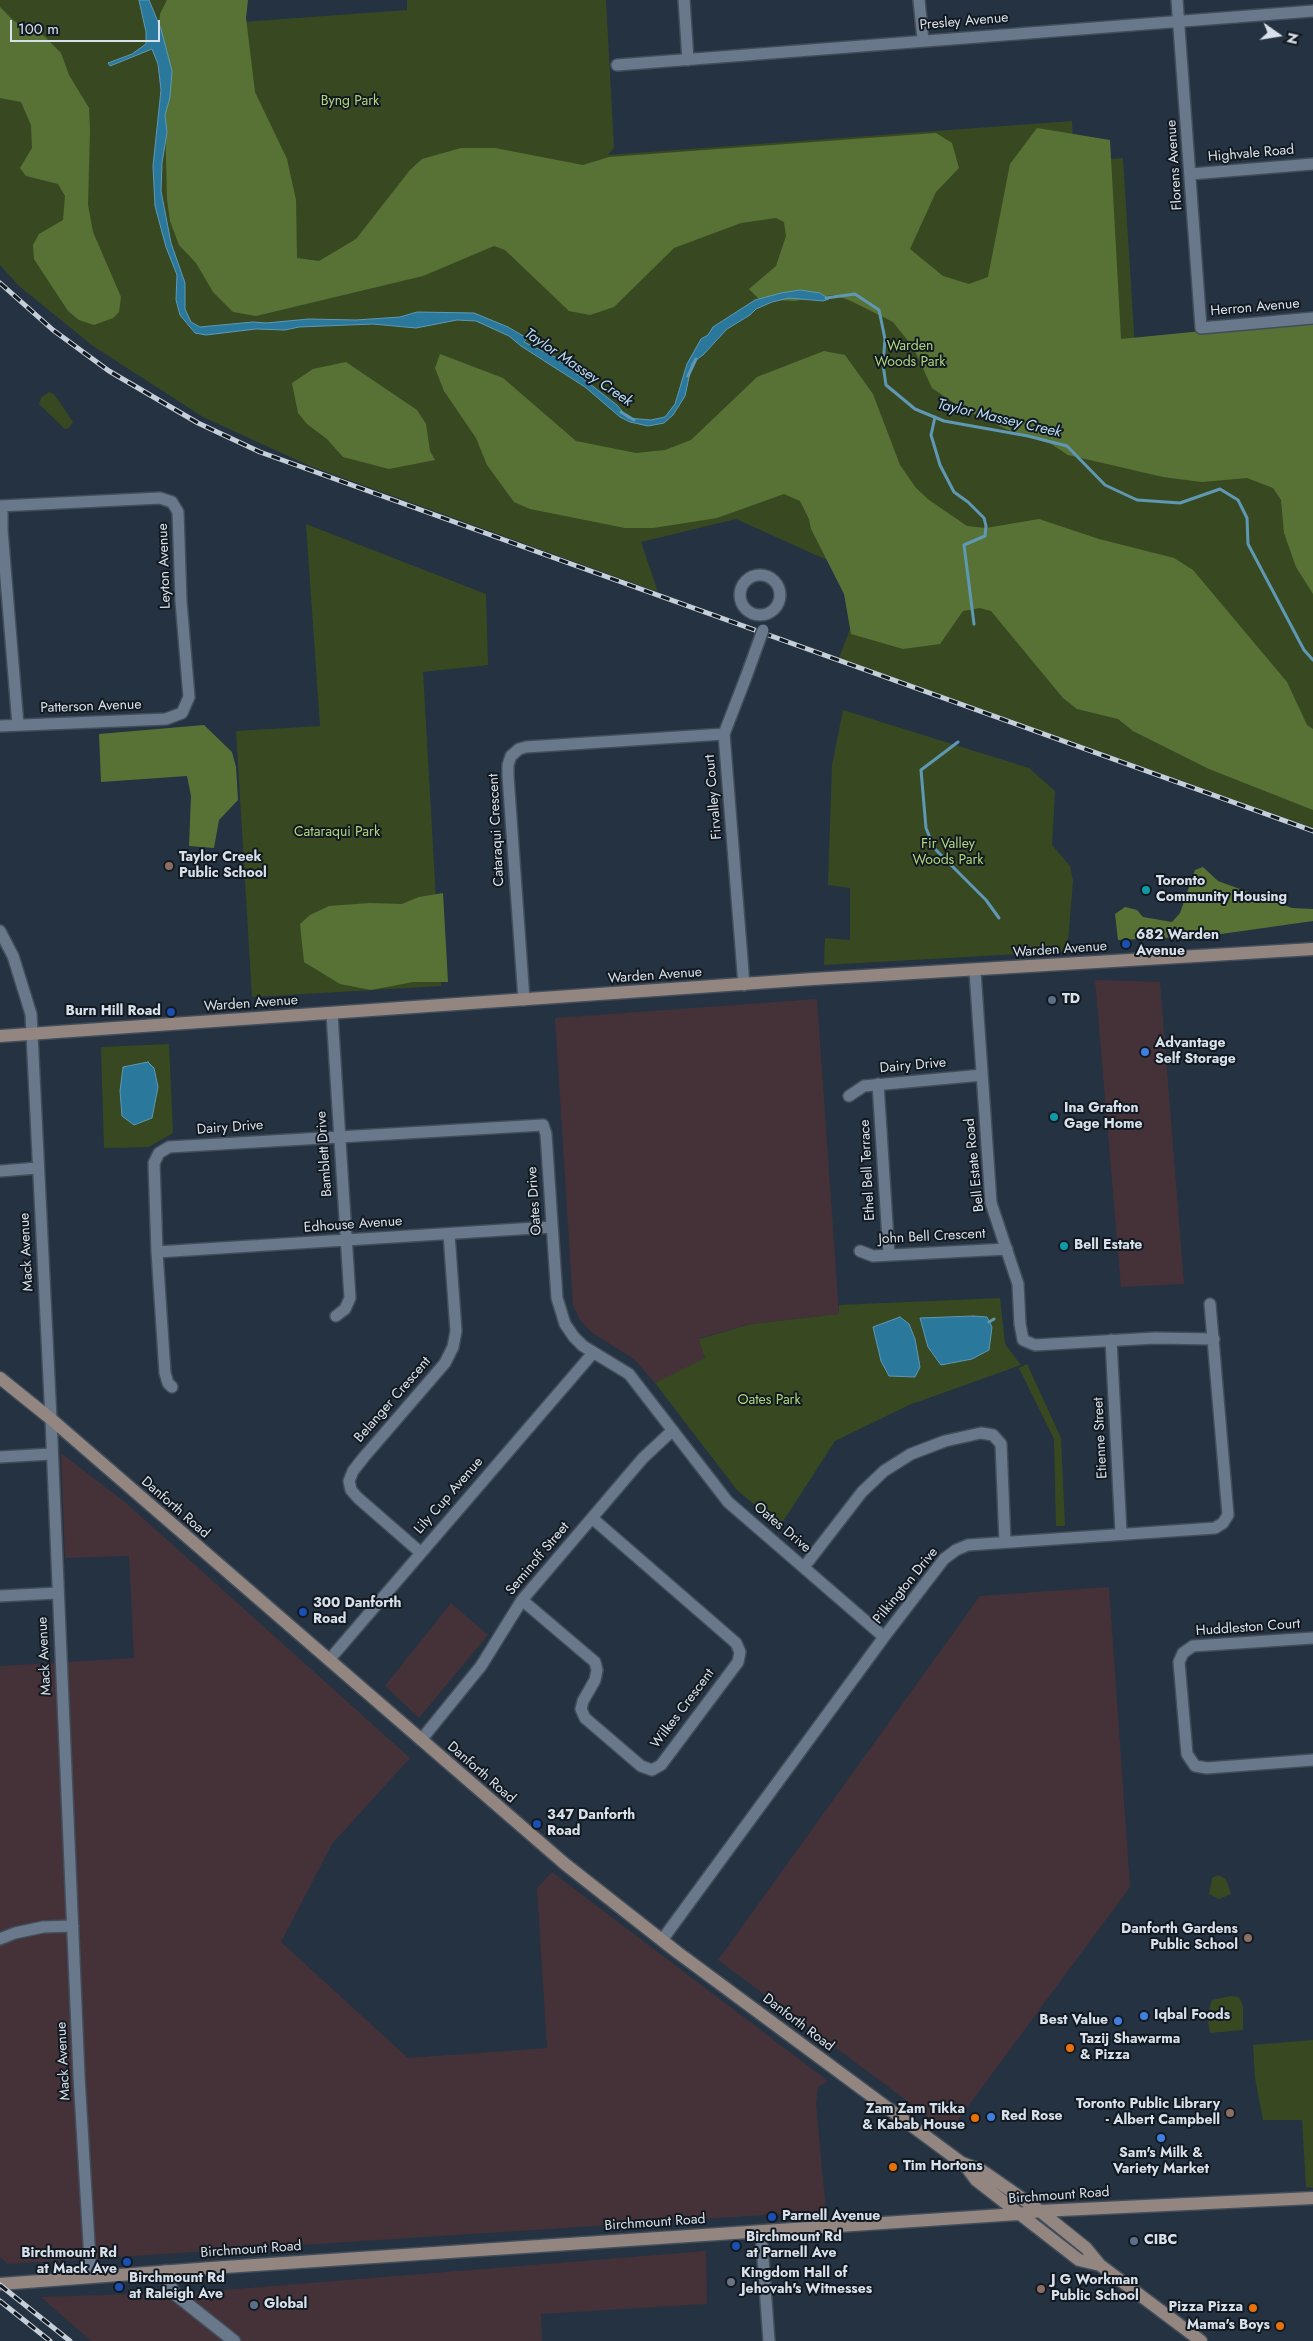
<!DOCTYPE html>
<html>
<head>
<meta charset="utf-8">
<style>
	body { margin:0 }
	#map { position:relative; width:1313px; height:2341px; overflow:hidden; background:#243241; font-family:Jost,sans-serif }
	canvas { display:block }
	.north { position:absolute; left:1253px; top:10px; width:50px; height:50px; -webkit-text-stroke:4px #131920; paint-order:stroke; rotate:103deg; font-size:14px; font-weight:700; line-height:20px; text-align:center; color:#d8e1eb }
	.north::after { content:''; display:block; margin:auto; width:18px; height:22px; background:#d8e1eb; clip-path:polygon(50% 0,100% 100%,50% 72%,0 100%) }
	.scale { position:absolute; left:10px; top:20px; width:150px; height:22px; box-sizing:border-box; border:2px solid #d8e1eb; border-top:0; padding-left:6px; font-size:15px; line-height:18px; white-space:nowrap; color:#d8e1eb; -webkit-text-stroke:4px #131920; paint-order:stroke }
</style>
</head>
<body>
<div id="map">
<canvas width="1313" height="2341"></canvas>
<div class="north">N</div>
<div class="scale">100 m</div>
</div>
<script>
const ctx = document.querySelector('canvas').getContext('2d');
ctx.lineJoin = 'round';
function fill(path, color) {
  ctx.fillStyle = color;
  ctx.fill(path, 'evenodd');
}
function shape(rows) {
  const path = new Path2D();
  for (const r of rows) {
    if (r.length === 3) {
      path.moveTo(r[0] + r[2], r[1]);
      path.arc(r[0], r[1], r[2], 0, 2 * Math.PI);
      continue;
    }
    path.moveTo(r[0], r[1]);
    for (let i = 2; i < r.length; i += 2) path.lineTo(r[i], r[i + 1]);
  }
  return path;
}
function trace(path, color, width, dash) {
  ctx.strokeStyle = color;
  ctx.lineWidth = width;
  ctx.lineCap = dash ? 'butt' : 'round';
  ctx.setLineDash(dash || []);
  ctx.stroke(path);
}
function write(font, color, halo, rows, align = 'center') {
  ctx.font = font + ' Jost,sans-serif';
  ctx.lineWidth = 4;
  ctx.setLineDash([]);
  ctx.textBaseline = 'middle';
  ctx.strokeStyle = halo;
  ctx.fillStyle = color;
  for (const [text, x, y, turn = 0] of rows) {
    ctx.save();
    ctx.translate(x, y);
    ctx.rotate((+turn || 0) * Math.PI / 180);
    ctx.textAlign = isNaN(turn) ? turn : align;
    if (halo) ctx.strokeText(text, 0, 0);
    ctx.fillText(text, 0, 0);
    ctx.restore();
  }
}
fill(shape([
	[1095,980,1160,982,1184,1284,1121,1287],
	[817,999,839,1314,752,1324,700,1338,705,1358,655,1383,635,1360,591,1332,580,1320,573,1305,555,1018],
	[61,1453,126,1503,410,1758,332,1844,281,1942,408,2058,547,2048,537,1888,552,1872,828,2081,818,2087,816,2104,826,2211,8,2264,0,2257,0,1666,134,1658,129,1556,65,1558],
	[1109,1587,1130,1887,949,2132,718,1960,980,1596],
	[451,1603,488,1635,419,1718,385,1686],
	[706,2251,707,2304,541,2314,542,2341,91,2341,41,2297,199,2292]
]), '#453239');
fill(shape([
	[0,0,238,0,242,22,407,10,407,0,606,0,614,148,608,155,1072,121,1074,162,1123,158,1135,349,1313,331,1313,828,839,658,869,579,736,519,641,542,658,592,310,466,203,417,93,346,19,286,0,265],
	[49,392,54,394,73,422,69,428,65,429,39,404,41,398],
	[306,524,486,594,488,665,423,672,441,986,252,997,236,731,320,726],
	[843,710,1029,768,1055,791,1052,845,1070,866,1073,881,1068,941,1071,951,824,965,825,938,850,940,850,888,828,885,832,765],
	[169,1044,173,1133,149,1147,104,1148,101,1047],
	[1000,1298,1005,1344,1021,1365,909,1405,835,1441,780,1526,737,1490,655,1383,705,1358,699,1339,752,1324,839,1314,839,1305],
	[1027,1364,1061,1438,1065,1526,1056,1526,1054,1439,1019,1368],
	[1218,1875,1226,1879,1231,1894,1219,1899,1209,1894,1212,1878],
	[1231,1996,1239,1997,1243,2006,1243,2030,1210,2033,1207,2016,1212,2000],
	[1313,2040,1313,2188,1306,2187,1302,2120,1263,2120,1255,2078,1253,2045]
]), '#384922');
fill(shape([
	[167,0,248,0,246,18,255,92,287,159,296,200,297,258,319,261,356,239,410,170,422,159,461,148,495,148,583,165,609,157,936,133,952,143,959,168,936,192,910,249,943,276,969,284,988,277,1010,164,1037,128,1110,140,1121,339,1313,320,1313,594,1296,567,1284,533,1281,500,1273,488,1247,478,1202,482,1163,477,1068,455,1051,444,1006,429,960,407,932,388,913,347,893,322,849,300,833,295,794,301,759,299,749,289,776,266,786,236,784,222,776,218,741,223,674,248,614,307,590,315,569,311,505,250,494,246,423,276,256,316,233,312,213,292,196,263,179,245,170,221,167,199,165,119,158,37,160,14],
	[0,7,14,21,44,36,61,53,69,75,89,108,90,130,88,205,93,232,121,297,119,312,113,318,94,325,79,320,68,311,34,259,33,245,39,234,63,220,65,196,58,184,26,176,20,168,32,148,31,125,21,102,0,98],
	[824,351,845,355,873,394,900,465,916,488,929,500,967,526,986,528,1039,519,1099,539,1174,558,1193,570,1287,682,1307,725,1313,729,1313,810,1209,769,1133,731,1118,719,1077,709,1063,698,991,611,980,608,963,611,940,644,903,649,851,634,844,594,811,529,809,519,800,501,784,494,717,518,653,528,625,528,530,509,514,502,487,465,476,438,444,391,435,368,440,354,503,378,576,441,636,453,665,450,691,440,757,377],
	[346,362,417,410,426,424,430,451,435,460,389,469,343,457,327,439,307,424,298,413,292,383,313,369],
	[204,725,232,752,236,767,238,800,219,820,214,848,189,846,191,796,187,776,101,782,99,734],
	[1203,867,1218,881,1292,908,1313,909,1313,921,1207,936,1118,940,1115,914,1125,907,1137,910,1143,917,1172,922,1180,913,1195,870],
	[443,893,448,982,413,982,371,990,340,984,304,962,300,924,310,915,329,906,370,903,402,904,419,897]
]), '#587235');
const water = shape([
	[139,0,149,0,161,29,172,71,170,97,165,115,167,132,162,163,161,191,171,243,185,283,185,309,191,322,200,327,253,322,266,323,309,319,356,320,400,317,417,312,474,313,508,327,525,337,526,340,524,342,555,357,617,405,628,418,651,420,665,417,675,404,687,364,701,339,708,335,713,327,755,300,781,293,800,290,820,293,829,299,823,301,789,298,772,302,756,309,750,315,727,329,703,355,692,363,685,396,673,415,664,423,648,426,630,422,620,417,585,387,521,346,509,336,476,321,457,320,416,328,373,324,299,327,285,330,256,329,206,335,195,333,180,315,176,300,177,275,166,247,155,206,153,166,161,90,158,64,152,49,110,66,108,63,132,54,146,44,146,32,139,0],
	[148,1062,154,1068,158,1087,152,1118,134,1125,122,1116,120,1091,123,1067,148,1062],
	[973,1316,987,1317,992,1327,989,1350,972,1359,941,1365,928,1347,920,1318,973,1316],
	[900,1317,909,1324,915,1339,920,1367,915,1377,889,1376,881,1361,873,1327,900,1317]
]);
fill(water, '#2b789d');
trace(water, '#5f98b4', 1);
trace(shape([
	[826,298,855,294,879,310,885,339,883,365,886,385,915,409,944,421,1028,436,1067,446,1105,485,1137,500,1180,503,1220,489,1238,500,1247,518,1248,544,1304,650,1313,660],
	[688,376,696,359],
	[621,412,634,420],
	[935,417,931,435,940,465,954,492,968,502,984,518,986,526,985,536,964,545,974,624],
	[958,742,921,770,926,828,934,848,986,900,999,918],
	[989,1322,994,1319]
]), '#5f98b4', 3);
const minor = shape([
	[684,0,688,60],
	[919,0,923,40],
	[1177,0,1201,328,1313,318],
	[617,65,1313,11],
	[1191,174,1313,164],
	[0,506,160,498,172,502,178,512,181,601,189,697,182,713,166,719,0,726],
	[2,506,2,530,18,725],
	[760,595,20],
	[0,931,13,956,31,1014,51,1419,79,2076,91,2277],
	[975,971,991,1203,1018,1284,1020,1324,1023,1340,1035,1345,1155,1338,1214,1339],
	[744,985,724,734,746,677],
	[524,1000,508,776,508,765,511,756,519,749,526,747,724,734],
	[332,1014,350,1298,345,1309,336,1316],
	[878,1084,889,1255],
	[849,1096,864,1086,982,1075],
	[0,1171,37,1168],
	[860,1251,873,1256,1007,1249],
	[157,1252,551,1227],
	[1111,1340,1121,1533],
	[172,1387,168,1383,165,1373,157,1252,154,1163,159,1153,169,1147,543,1125,546,1134,557,1298,565,1324,574,1337,583,1346,629,1374,728,1502,884,1637],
	[0,1457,51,1454],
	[420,1552,358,1498,351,1490,349,1481,353,1471,364,1457,445,1363,453,1347,456,1331,449,1234],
	[804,1567,862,1492,884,1471,911,1454,945,1441,981,1433,993,1435,1001,1444,1005,1542],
	[0,1596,57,1593],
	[522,1600,595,1662,597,1670,595,1680,583,1701,581,1709,585,1718,641,1766,652,1770,661,1765,738,1662,740,1652,736,1643,592,1518],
	[1313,1638,1193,1646,1183,1653,1179,1662,1187,1754,1195,1766,1207,1768,1313,1760],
	[329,1660,593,1353],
	[421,1740,481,1666,522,1600,643,1458,672,1431],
	[0,1939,15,1933,43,1927,73,1926],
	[662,1940,884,1637,944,1559,956,1550,968,1545,1215,1528,1223,1523,1228,1515,1210,1304],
	[761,2231,769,2341]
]);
const tertiary = shape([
	[166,2271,172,2290,175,2294,234,2341]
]);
const secondary = shape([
	[0,1036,813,979,1313,949],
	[0,1378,51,1419,565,1864,677,1952,962,2163,981,2170,1040,2211,1086,2248,1100,2265,1201,2341],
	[965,2165,976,2180,1079,2260,1100,2265],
	[0,2284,225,2267,1018,2214,1040,2211,1313,2198]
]);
trace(minor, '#424d5a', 14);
trace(tertiary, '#424d5a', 15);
trace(secondary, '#424d5a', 15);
trace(minor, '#69788a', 11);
trace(tertiary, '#69788a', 12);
trace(secondary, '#938680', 12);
const rail = shape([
	[0,283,53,330,109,371,198,423,260,452,1313,831],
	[0,2285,70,2341],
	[0,2301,50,2341]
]);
trace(rail, '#c5cfda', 5);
trace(rail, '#131920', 3, [9]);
const minorBridge = shape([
	[746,677,763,630]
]);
trace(minorBridge, '#424d5a', 14, []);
trace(minorBridge, '#69788a', 11);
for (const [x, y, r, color] of [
	[169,866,5,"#8d6e63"],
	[1146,890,5,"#0f9aa8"],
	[1126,944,5,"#1a4fb4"],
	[1052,1000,5,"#5c6f8a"],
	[171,1012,5,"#1a4fb4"],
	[1145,1052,5,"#3f7fe0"],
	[1054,1117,5,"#0f9aa8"],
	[1064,1246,5,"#0f9aa8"],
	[303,1612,5,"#1a4fb4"],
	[537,1824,5,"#1a4fb4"],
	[1248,1938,5,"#8d6e63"],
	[1144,2016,5,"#3f7fe0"],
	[1118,2021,5,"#3f7fe0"],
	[1070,2048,5,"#e8710a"],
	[1230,2113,5,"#8d6e63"],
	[991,2117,5,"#3f7fe0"],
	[975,2118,5,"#e8710a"],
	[1161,2138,5,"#3f7fe0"],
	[893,2167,5,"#e8710a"],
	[772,2217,5,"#1a4fb4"],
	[1134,2241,5,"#5c6f8a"],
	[736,2246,5,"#1a4fb4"],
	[127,2262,5,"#1a4fb4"],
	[731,2282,5,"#6b7280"],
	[119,2287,5,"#1a4fb4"],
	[1041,2289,5,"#8d6e63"],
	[254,2305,5,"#5c6f8a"],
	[1253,2308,5,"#e8710a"],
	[1280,2326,5,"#e8710a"]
]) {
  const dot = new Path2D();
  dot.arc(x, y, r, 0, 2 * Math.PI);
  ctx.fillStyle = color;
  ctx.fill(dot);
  trace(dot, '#131920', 2);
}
write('14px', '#d8e1eb', '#131920', [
	["Presley Avenue",964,22,-5],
	["Highvale Road",1251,154,-5],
	["Florens Avenue",1175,165,-94],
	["Herron Avenue",1255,308,-5],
	["Leyton Avenue",165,566,-92],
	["Patterson Avenue",91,707,-2],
	["Firvalley Court",714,797,-95],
	["Cataraqui Crescent",497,830,-93],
	["Warden Avenue",1060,950,-4],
	["Warden Avenue",655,976,-4],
	["Warden Avenue",251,1004,-4],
	["Dairy Drive",913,1066,-5],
	["Dairy Drive",230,1128,-4],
	["Bamblett Drive",325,1154,-94],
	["Bell Estate Road",975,1165,-96],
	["Ethel Bell Terrace",868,1170,-93],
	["Oates Drive",535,1201,-94],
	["Edhouse Avenue",353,1225,-4],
	["John Bell Crescent",932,1237,-3],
	["Mack Avenue",27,1252,-93],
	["Belanger Crescent",393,1400,-49],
	["Etienne Street",1101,1438,-93],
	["Lily Cup Avenue",449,1496,-49],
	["Danforth Road",175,1508,41],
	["Oates Drive",782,1528,40],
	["Seminoff Street",538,1559,-50],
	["Pilkington Drive",906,1586,-51],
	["Huddleston Court",1248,1628,-4],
	["Mack Avenue",45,1656,-93],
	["Wilkes Crescent",683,1709,-53],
	["Danforth Road",481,1773,41],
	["Danforth Road",798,2023,37],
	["Mack Avenue",64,2061,-93],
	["Birchmount Road",1059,2196,-4],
	["Birchmount Road",655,2223,-4],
	["Birchmount Road",251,2250,-4]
]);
write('14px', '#afd67d', '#131920', [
	["Byng Park",350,102],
	["Warden",910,347],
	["Woods Park",910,363],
	["Cataraqui Park",337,833],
	["Fir Valley",948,845],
	["Woods Park",948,861],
	["Oates Park",769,1401]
]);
write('bold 14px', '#d8e1eb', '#131920', [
	["Taylor Creek",179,858],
	["Public School",179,874],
	["Toronto",1156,882],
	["Community Housing",1156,898],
	["682 Warden",1136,936],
	["Avenue",1136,952],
	["TD",1062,1000],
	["Burn Hill Road",161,1012,"right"],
	["Advantage",1155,1044],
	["Self Storage",1155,1060],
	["Ina Grafton",1064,1109],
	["Gage Home",1064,1125],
	["Bell Estate",1074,1246],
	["300 Danforth",313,1604],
	["Road",313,1620],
	["347 Danforth",547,1816],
	["Road",547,1832],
	["Danforth Gardens",1238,1930,"right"],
	["Public School",1238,1946,"right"],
	["Iqbal Foods",1154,2016],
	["Best Value",1108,2021,"right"],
	["Tazij Shawarma",1080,2040],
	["& Pizza",1080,2056],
	["Toronto Public Library",1220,2105,"right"],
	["- Albert Campbell",1220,2121,"right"],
	["Zam Zam Tikka",965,2110,"right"],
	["& Kabab House",965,2126,"right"],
	["Red Rose",1001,2117],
	["Sam's Milk &",1161,2154,"center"],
	["Variety Market",1161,2170,"center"],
	["Tim Hortons",903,2167],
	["Parnell Avenue",782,2217],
	["Birchmount Rd",746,2238],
	["at Parnell Ave",746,2254],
	["CIBC",1144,2241],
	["Birchmount Rd",117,2254,"right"],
	["at Mack Ave",117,2270,"right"],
	["Kingdom Hall of",741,2274],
	["Jehovah's Witnesses",741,2290],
	["Birchmount Rd",129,2279],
	["at Raleigh Ave",129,2295],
	["J G Workman",1051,2281],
	["Public School",1051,2297],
	["Global",264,2305],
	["Pizza Pizza",1243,2308,"right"],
	["Mama's Boys",1270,2326,"right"]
], 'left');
write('italic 15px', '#b7ddf2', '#131920', [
	["Taylor Massey Creek",578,368,34],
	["Taylor Massey Creek",999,419,13]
]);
</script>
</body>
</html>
